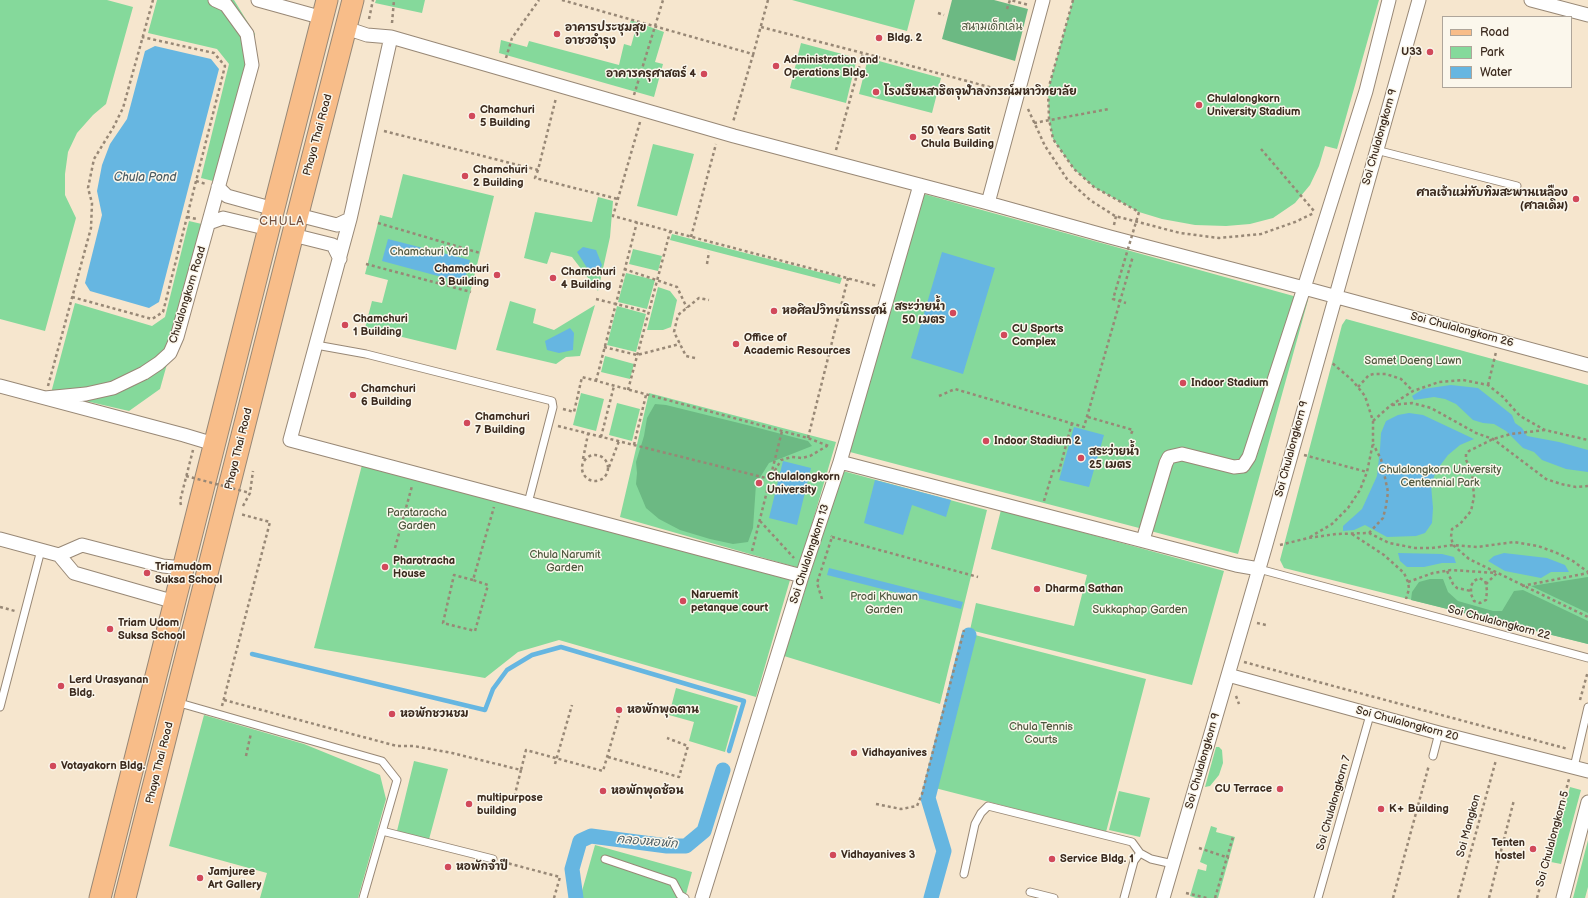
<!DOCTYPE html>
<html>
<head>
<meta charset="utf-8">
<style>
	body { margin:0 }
	#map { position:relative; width:1588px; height:898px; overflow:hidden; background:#f6e6ce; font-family:"Balsamiq Sans",sans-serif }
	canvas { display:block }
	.legend { position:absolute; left:1442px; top:16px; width:130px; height:72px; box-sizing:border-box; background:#fbf7ec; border:1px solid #aea59a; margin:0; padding:5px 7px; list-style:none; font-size:12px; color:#3b2a1e }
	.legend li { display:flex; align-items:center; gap:8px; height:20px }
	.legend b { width:20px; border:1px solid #aea59a }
</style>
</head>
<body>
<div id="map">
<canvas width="1588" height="898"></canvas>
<ul class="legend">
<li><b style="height:5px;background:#f8bd89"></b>Road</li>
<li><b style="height:11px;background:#85d99b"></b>Park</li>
<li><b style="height:11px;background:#66b6e1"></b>Water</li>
</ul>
</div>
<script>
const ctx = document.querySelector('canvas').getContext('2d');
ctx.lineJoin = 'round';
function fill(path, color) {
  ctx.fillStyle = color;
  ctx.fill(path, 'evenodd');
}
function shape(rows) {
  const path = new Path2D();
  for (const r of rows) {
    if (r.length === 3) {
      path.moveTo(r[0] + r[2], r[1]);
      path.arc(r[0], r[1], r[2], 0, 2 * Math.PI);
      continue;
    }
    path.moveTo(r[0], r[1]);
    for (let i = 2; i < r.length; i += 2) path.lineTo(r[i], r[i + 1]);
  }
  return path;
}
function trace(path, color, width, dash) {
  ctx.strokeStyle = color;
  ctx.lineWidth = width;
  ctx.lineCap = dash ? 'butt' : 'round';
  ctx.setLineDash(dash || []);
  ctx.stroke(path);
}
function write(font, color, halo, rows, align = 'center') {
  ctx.font = font + ' "Balsamiq Sans","Playpen Sans Thai",sans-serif';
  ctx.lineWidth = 3;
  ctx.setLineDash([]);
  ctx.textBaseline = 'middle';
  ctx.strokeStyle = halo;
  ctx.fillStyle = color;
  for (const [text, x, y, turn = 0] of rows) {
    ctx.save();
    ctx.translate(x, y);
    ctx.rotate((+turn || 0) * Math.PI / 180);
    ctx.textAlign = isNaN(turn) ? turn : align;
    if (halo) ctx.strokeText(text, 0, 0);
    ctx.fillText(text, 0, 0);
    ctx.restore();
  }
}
fill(shape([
	[0,0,107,0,133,7,106,104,93,115,77,133,68,152,65,174,65,195,76,218,45,331,0,319],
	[157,0,234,0,255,34,217,182,201,178,229,64,217,49,148,33],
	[376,0,425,0,422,13,375,3],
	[792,0,915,0,907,31],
	[1073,0,1379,0,1337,149,1325,146,1319,166,1310,185,1295,203,1273,218,1250,224,1226,226,1195,225,1162,219,1139,212,1094,187,1074,169,1053,139,1049,119,1048,90],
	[631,20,664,32,655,62,663,64,654,97,499,53,501,40,527,47,529,41,619,65,624,44,631,46,636,28,629,26],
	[801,43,857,58,846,103,790,88],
	[868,58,941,78,932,113,859,94],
	[653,144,694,154,677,216,637,206],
	[403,174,494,196,456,350,365,328,372,301,382,303,388,280,365,274,380,215,392,218],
	[924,194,1308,300,1238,554,850,452],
	[598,197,613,201,610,237,598,291,572,257,551,252,547,264,524,258,535,212,592,222],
	[189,221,206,225,160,389,129,411,51,393,75,303,152,326,165,317],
	[672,234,842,278,840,284,670,240],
	[633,249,662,256,658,271,629,264],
	[626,273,655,280,647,309,618,302],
	[658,287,670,291,677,300,671,327,663,330,647,330],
	[510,301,536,309,533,323,554,330,595,305,580,356,566,357,556,364,496,350],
	[617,306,646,314,636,352,607,345],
	[1346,319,1588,385,1588,644,1284,568,1280,560,1342,325],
	[605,356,634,364,630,379,601,372],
	[581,393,604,399,596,431,573,425],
	[649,393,836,442,799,568,620,517],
	[617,403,640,409,632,441,609,435],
	[362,465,790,580,756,697,559,640,518,652,485,678,314,648],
	[843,471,987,510,940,704,784,656],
	[1001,510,1224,571,1192,685,970,630,976,603,1074,626,1087,575,991,549],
	[975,635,1146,679,1106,832,935,788],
	[676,688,738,706,725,752,689,741,694,722,669,715],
	[204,715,304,744,380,775,386,799,358,898,260,898,267,873,169,846],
	[1216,747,1219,747,1222,750,1223,763,1219,775,1210,786,1205,787],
	[414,761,448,769,428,843,396,835],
	[1570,787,1581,790,1561,864,1551,862],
	[1119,791,1150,798,1140,837,1109,830],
	[1211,826,1217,828,1216,832,1235,837,1218,898,1196,898,1190,896,1198,869,1206,871,1207,865,1200,862],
	[1588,840,1588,887,1585,898,1573,898],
	[595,845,692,872,685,898,580,898]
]), '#85d99b');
fill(shape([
	[952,0,994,0,1028,9,1015,61,942,39],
	[655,404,666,405,751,426,808,441,812,446,769,463,756,484,753,528,748,542,733,544,710,539,680,530,659,519,646,508,636,484,637,473,636,462,644,436,647,418],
	[1588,577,1588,613,1531,586],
	[1430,579,1443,579,1448,592,1458,601,1493,611,1502,611,1514,591,1523,590,1588,621,1588,644,1411,600,1412,592,1419,582]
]), '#6cb983');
fill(shape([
	[155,46,211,59,219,69,159,302,149,308,90,291,85,283,102,215,97,191,102,165,110,144,127,119,145,51],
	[388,239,470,260,464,283,382,261],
	[583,247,596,250,602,265,600,269,594,272,589,271,577,252],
	[942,252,995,268,963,374,911,358],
	[570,328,574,333,573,350,559,353,547,350,545,341],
	[1451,385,1478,388,1512,415,1515,423,1522,428,1527,436,1559,442,1588,450,1588,472,1566,469,1542,460,1534,452,1523,448,1506,431,1494,424,1483,423,1473,420,1456,404,1445,399,1434,397,1414,400,1412,396,1423,389],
	[1409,413,1423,415,1474,439,1460,445,1448,455,1436,471,1431,485,1433,508,1432,523,1425,533,1416,536,1387,537,1365,525,1354,530,1343,531,1343,526,1362,509,1377,476,1380,449,1381,433,1386,421,1398,415],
	[1074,427,1104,435,1089,487,1059,480],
	[783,461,811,468,797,525,769,518],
	[875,480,951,500,946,517,912,505,903,535,864,523],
	[1398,553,1442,554,1454,557,1456,563,1442,563,1424,567,1407,567,1400,561],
	[1504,553,1547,558,1565,565,1569,572,1551,572,1541,578,1505,571,1488,561,1494,556],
	[829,568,963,602,961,609,827,575]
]), '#66b6e1');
trace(shape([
	[252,654,485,710,493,689,507,670,532,655,561,647,744,701,729,751]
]), '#66b6e1', 4.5);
trace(shape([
	[576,898,572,869,580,841,591,836,667,846,686,846,704,831,723,770],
	[931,898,944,851,928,798,969,635]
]), '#66b6e1', 15);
const lane = shape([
	[1376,150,1517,186],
	[316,345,366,354,552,401,553,407,528,503],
	[1259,569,1588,658],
	[176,702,382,761,397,780,363,898],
	[0,707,41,550],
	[1433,756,1439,733],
	[1574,767,1588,707],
	[382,831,493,859],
	[605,859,673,882,680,895,685,898],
	[964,874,975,824,981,813,988,806,1132,842,1140,853,1151,859,1173,864],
	[1030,892,1054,898],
	[1124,898,1134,861,1140,853],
	[1318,898,1370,715]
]);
const street = shape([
	[258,0,323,18],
	[1531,0,1588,15],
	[346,28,367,35,391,37,734,136,988,203,1110,237,1304,288,1588,365],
	[391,37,350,219,290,440,802,576],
	[218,187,227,196,274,209],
	[988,203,1043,0],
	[298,215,337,225,350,219],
	[209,223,223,218,269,229],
	[293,235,333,245,340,259],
	[0,386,184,435,214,444],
	[45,398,86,394,113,388,144,373,159,363,170,353,177,337,252,65,247,34,226,5,215,0],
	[840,462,1236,565,1259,569],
	[0,539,59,555],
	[1143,540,1166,463,1169,457,1182,454,1234,467,1243,466,1249,457,1304,288,1366,91,1389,0],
	[175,602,74,573,59,555,82,545,163,566,183,568],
	[1228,675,1439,733,1588,771],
	[702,898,802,576,840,462,920,185],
	[1163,898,1265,548,1419,0],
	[1563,898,1588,802]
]);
const primary = shape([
	[100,898,277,196,327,0],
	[125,898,301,202,353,0]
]);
trace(lane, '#988876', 9);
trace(street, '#988876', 15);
trace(primary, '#988876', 23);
trace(shape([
	[562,0,749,53,753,55,733,122],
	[1007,9,1010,0,1029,5],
	[938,13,944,15],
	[369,19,373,0],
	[392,23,394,0],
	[761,27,863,53,1004,91],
	[753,55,768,0],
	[506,58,512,38,539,0],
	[634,95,663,0],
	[1028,109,1045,146,1067,179,1090,200,1115,216,1180,233,1219,238,1261,234,1295,222,1314,213],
	[640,122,613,216,877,286],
	[1034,123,1109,109],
	[384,131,538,170,556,98],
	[1261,149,1314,211],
	[836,150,863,53],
	[538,170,535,178,618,199],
	[196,181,206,184],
	[187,217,197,219],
	[378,223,480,253],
	[1114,225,1116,216],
	[691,237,716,144],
	[366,264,471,292],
	[707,264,709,252],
	[624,269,677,287,687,308],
	[72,297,152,319,163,312,225,66,214,53,142,37],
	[596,299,648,312],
	[604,347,637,355,680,344],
	[695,358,686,356,674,332,678,315,699,298,709,300],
	[596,381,637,222],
	[1488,385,1496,352],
	[48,386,91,228,92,203,88,188,94,159,113,128,123,108,153,0],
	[1358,387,1369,375,1374,374,1386,374,1401,379,1413,391],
	[628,390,670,232],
	[939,396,955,389,1084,427,1133,256],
	[1392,405,1412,403,1431,408,1476,433,1493,439,1546,479,1561,484,1576,487,1588,486],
	[563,409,574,412,582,377,808,438,831,447],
	[1088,417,1133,430,1130,436],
	[1373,421,1391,405,1413,391,1439,382,1463,380,1488,385,1503,397,1520,416,1545,430,1588,440],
	[558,426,770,479,781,460,792,457,802,458,810,456,827,446],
	[1545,430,1511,434,1493,439,1469,451,1466,454,1466,460,1472,471,1474,497,1471,511,1460,524,1452,529,1451,537,1453,545,1469,559,1588,617],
	[601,437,614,386],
	[808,438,848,278],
	[634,445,646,395],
	[595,468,13],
	[1304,455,1367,472],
	[583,459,588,434],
	[609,467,619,441],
	[1044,501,1053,471,1059,471,1072,423],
	[181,505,180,501,193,450],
	[243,506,250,493,253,471],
	[760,521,794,558],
	[1369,533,1383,518,1386,506,1388,492,1381,459,1373,444],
	[1352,534,1384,555,1404,573,1408,582,1409,589,1406,599],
	[832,537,978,577],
	[1310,537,1332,524,1348,508,1360,490,1367,472,1373,443,1373,421,1365,396,1352,380,1331,362],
	[1280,545,1308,538,1336,534,1369,533,1389,543,1415,548,1432,548,1453,545,1477,547,1514,542,1538,546,1557,553,1573,561,1588,572],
	[395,548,412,486],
	[752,551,782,431],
	[1447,571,1453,584,1457,588,1471,591],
	[473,580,454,575,443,623,475,631,488,585,473,580,494,507],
	[1408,582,1433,573,1451,570,1496,573],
	[1486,584,1485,581,1479,578,1474,581,1471,586,1471,594,1474,601,1480,603,1486,600,1487,591,1486,584,1497,573],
	[1522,586,1588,573],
	[822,599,817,583,832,537,831,536],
	[0,607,15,611],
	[1257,623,1266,625],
	[1244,662,1568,749],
	[1236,696,1239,704],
	[224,700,397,746,414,746,452,753,521,770,526,750,603,771,619,716],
	[1580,700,1588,671],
	[222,706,270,522,240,514],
	[246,756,251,733],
	[608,757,679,777,688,746,667,738],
	[555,764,572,705],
	[513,802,521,770],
	[876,804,901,809,917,806,922,794,964,630],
	[1199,848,1229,858],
	[503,862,560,877,554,898],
	[1186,893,1207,898],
	[1215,898,1233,837],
	[1393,898,1429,765],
	[1458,898,1496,760],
	[1489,898,1514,800],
	[1537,898,1569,779]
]), '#988876', 2.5, [3, 3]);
trace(lane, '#fff', 7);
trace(street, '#fff', 13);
trace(primary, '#f8bd89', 21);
trace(shape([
	[1073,0,1048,90,1049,119,1053,139,1074,169,1094,187,1139,212,1113,299,1126,303],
	[186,476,250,493]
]), '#988876', 2.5, [3, 3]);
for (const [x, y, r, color] of [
	[557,34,4,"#d1495b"],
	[879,38,4,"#d1495b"],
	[1430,52,4,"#d1495b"],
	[776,66,4,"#d1495b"],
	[704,74,4,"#d1495b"],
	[876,92,4,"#d1495b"],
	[1199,105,4,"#d1495b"],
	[472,116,4,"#d1495b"],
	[913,137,4,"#d1495b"],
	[465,176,4,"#d1495b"],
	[1576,199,4,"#d1495b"],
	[497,275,4,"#d1495b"],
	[553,278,4,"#d1495b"],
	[774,311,4,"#d1495b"],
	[953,313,4,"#d1495b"],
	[345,325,4,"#d1495b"],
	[1004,335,4,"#d1495b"],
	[736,344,4,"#d1495b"],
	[1183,383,4,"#d1495b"],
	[353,395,4,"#d1495b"],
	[467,423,4,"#d1495b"],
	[986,441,4,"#d1495b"],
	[1081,458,4,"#d1495b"],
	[759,483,4,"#d1495b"],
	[385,567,4,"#d1495b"],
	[147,573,4,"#d1495b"],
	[1037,589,4,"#d1495b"],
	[683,601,4,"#d1495b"],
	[110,629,4,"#d1495b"],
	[61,686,4,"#d1495b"],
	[619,710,4,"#d1495b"],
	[392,714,4,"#d1495b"],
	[854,753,4,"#d1495b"],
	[53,766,4,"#d1495b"],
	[1280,789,4,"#d1495b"],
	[603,791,4,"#d1495b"],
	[469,804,4,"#d1495b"],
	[1381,809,4,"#d1495b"],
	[1533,849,4,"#d1495b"],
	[833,855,4,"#d1495b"],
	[1052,859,4,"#d1495b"],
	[448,867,4,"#d1495b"],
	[200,878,4,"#d1495b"]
]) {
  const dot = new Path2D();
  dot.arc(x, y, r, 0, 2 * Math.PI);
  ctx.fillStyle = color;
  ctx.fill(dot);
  trace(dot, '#fbf7ec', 1.5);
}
write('11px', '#4e563d', '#fbf7ec', [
	["สนามเด็กเล่น",992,27],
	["Chamchuri Yard",429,252],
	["Samet Daeng Lawn",1413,361],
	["Chulalongkorn University",1440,470],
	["Centennial Park",1440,483],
	["Parataracha",417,513],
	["Garden",417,526],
	["Chula Narumit",565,555],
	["Garden",565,568],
	["Prodi Khuwan",884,597],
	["Garden",884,610],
	["Sukkaphap Garden",1140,610],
	["Chula Tennis",1041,727],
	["Courts",1041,740]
]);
write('bold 11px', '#3b2a1e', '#fbf7ec', [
	["อาคารประชุมสุข",565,28],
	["อาชวอำรุง",565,41],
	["Bldg. 2",887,38],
	["U33",1422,52,"right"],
	["Administration and",784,60],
	["Operations Bldg.",784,73],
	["อาคารครุศาสตร์ 4",696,74,"right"],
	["โรงเรียนสาธิตจุฬาลงกรณ์มหาวิทยาลัย",884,92],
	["Chulalongkorn",1207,99],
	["University Stadium",1207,112],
	["Chamchuri",480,110],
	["5 Building",480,123],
	["50 Years Satit",921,131],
	["Chula Building",921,144],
	["Chamchuri",473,170],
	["2 Building",473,183],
	["ศาลเจ้าแม่ทับทิมสะพานเหลือง",1568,193,"right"],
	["(ศาลเดิม)",1568,206,"right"],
	["Chamchuri",489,269,"right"],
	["3 Building",489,282,"right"],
	["Chamchuri",561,272],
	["4 Building",561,285],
	["สระว่ายน้ำ",945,307,"right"],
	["50 เมตร",945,320,"right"],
	["หอศิลปวิทยนิทรรศน์",782,311],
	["Chamchuri",353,319],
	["1 Building",353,332],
	["CU Sports",1012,329],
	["Complex",1012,342],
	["Office of",744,338],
	["Academic Resources",744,351],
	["Indoor Stadium",1191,383],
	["Chamchuri",361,389],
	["6 Building",361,402],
	["Chamchuri",475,417],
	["7 Building",475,430],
	["Indoor Stadium 2",994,441],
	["สระว่ายน้ำ",1089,452],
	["25 เมตร",1089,465],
	["Chulalongkorn",767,477],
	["University",767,490],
	["Pharotracha",393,561],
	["House",393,574],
	["Triamudom",155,567],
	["Suksa School",155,580],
	["Dharma Sathan",1045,589],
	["Naruemit",691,595],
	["petanque court",691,608],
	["Triam Udom",118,623],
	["Suksa School",118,636],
	["Lerd Urasyanan",69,680],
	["Bldg.",69,693],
	["หอพักพุดตาน",627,710],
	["หอพักชวนชม",400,714],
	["Vidhayanives",862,753],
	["Votayakorn Bldg.",61,766],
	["CU Terrace",1272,789,"right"],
	["หอพักพุดซ้อน",611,791],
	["multipurpose",477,798],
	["building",477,811],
	["K+ Building",1389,809],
	["Tenten",1525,843,"right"],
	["hostel",1525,856,"right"],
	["Vidhayanives 3",841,855],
	["Service Bldg. 1",1060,859],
	["หอพักจำปี",456,867],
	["Jamjuree",208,872],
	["Art Gallery",208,885]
], 'left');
write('11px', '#3b2a1e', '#fbf7ec', [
	["Phaya Thai Road",318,135,-75],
	["Soi Chulalongkorn 9",1380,137,-74],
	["Chulalongkorn Road",188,295,-73],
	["Soi Chulalongkorn 26",1462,330,15],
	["Phaya Thai Road",239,449,-76],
	["Soi Chulalongkorn 9",1292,449,-75],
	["Soi Chulalongkorn 13",810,554,-72],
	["Soi Chulalongkorn 22",1499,623,15],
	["Soi Chulalongkorn 20",1407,724,15],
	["Soi Chulalongkorn 9",1203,761,-74],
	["Phaya Thai Road",160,763,-76],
	["Soi Chulalongkorn 7",1334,803,-74],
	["Soi Mangkon",1469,826,-75],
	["Soi Chulalongkorn 5",1553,839,-75]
]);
write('italic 12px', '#4a5b62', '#fbf7ec', [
	["Chula Pond",145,178],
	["คลองหอพัก",647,842,5]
]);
ctx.letterSpacing = '1px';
write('12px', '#735141', '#fbf7ec', [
	["CHULA",282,222]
]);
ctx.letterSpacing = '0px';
</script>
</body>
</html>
